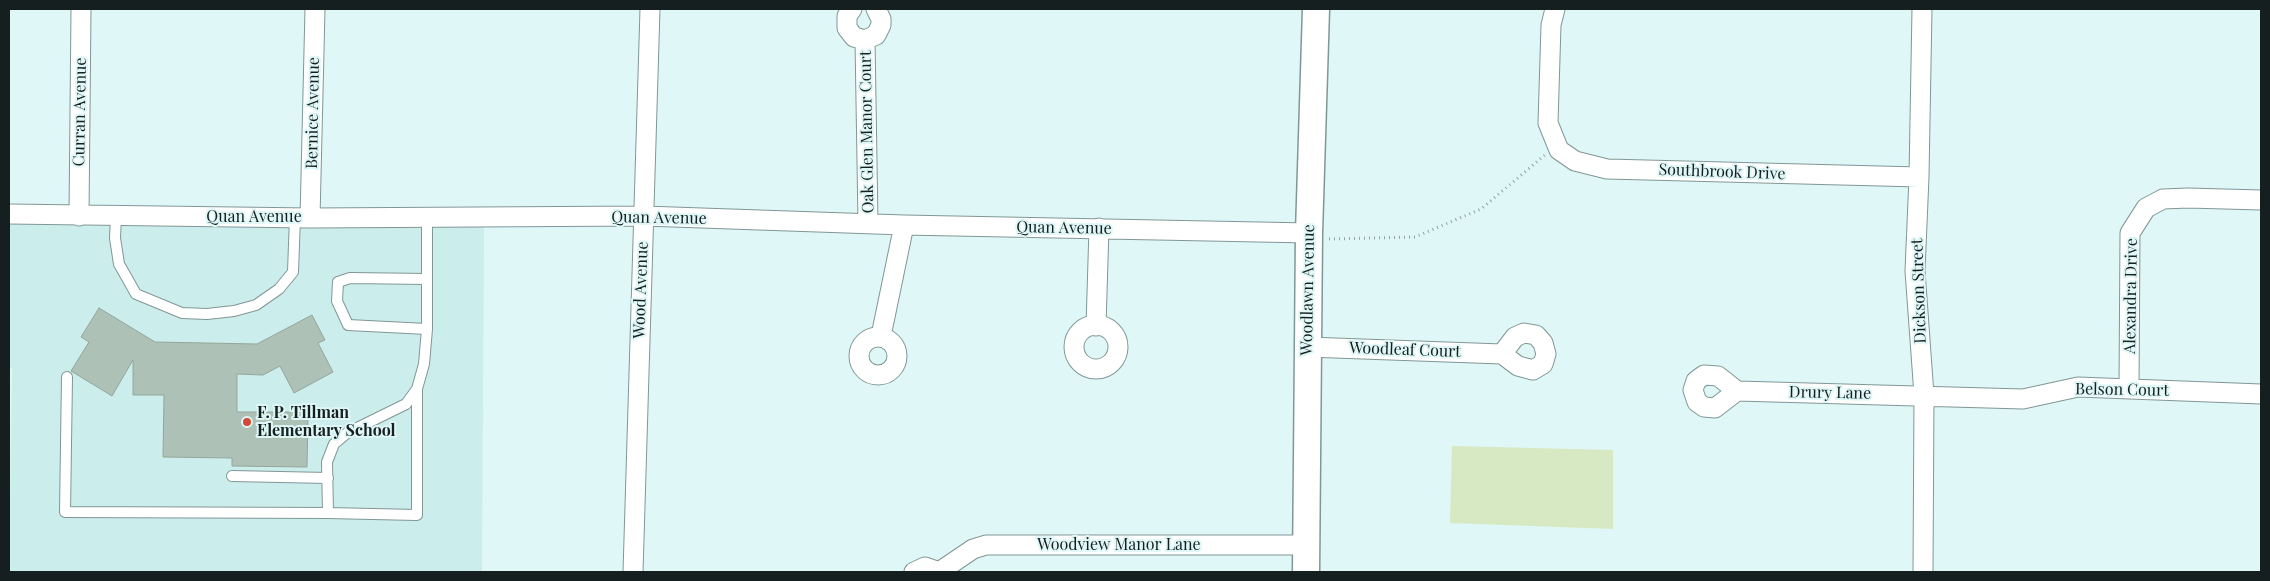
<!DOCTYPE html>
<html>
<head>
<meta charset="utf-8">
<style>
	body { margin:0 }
	#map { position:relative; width:2270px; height:581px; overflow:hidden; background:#dff7f6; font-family:"Playfair Display",serif }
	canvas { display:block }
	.frame { position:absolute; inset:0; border:10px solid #161f1f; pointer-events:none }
</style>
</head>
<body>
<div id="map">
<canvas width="2270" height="581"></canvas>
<div class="frame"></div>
</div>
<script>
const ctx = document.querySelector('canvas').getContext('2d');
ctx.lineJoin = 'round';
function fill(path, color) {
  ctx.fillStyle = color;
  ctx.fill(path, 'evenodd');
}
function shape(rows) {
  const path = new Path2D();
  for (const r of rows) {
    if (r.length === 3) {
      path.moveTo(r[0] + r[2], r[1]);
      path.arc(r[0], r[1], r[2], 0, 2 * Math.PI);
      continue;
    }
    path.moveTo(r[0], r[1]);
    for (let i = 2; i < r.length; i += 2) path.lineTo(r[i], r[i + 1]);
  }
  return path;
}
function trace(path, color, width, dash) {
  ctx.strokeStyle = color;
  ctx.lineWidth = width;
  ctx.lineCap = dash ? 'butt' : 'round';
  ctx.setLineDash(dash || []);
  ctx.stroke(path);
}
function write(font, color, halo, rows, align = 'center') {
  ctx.font = font + ' "Playfair Display",serif';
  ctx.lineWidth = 4;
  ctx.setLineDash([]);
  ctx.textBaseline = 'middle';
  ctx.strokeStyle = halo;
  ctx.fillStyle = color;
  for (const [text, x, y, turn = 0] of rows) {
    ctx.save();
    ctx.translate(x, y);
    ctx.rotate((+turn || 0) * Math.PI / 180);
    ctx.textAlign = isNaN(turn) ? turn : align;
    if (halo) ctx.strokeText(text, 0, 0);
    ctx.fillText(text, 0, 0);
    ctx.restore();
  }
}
fill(shape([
	[9,220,484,226,482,572,9,572,12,368,9,367]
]), '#cbedeb');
fill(shape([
	[1452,446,1613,450,1613,529,1450,523]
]), '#d7e9c3');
const building = shape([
	[99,308,155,342,257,344,312,315,325,340,318,343,333,372,294,393,280,366,263,375,237,374,237,412,308,412,307,467,232,466,232,458,163,457,164,395,133,395,133,360,112,396,71,371,89,342,81,337,99,308]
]);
fill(building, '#aec1b6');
trace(building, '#94a69c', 1);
const lane = shape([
	[116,216,115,238,119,264,136,294,182,313,207,314,234,311,256,305,279,289,293,272,295,217],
	[427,279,350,278,338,282,337,301,348,325,427,329],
	[67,377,65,512,328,513,327,462,334,444,347,433,406,404,417,389,424,364,427,329,427,217],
	[232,476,328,478],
	[328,513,417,515,417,389]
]);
const street = shape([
	[852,9,847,16,847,28,854,37,865,40,876,35,881,25,881,19,876,9],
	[1555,9,1551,25,1548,123,1559,150,1575,161,1607,169,1919,177],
	[1922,9,1919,177,1915,271,1924,395,1923,572],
	[865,40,868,223],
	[9,214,310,218,644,216,904,225,1309,233],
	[79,216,81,9],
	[310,218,315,9],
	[1096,347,22],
	[1096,326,1099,228],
	[881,336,904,225],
	[878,356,19],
	[1307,347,1502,354,1515,337,1524,333,1536,335,1543,343,1546,354,1543,364,1533,370,1518,366,1502,354],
	[2129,389,2130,233,2146,208,2163,199,2188,198,2261,200],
	[1737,391,1718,376,1704,375,1696,381,1693,390,1697,402,1704,407,1715,408,1737,391,2023,399,2078,387,2261,394],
	[633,572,650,9],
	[914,572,925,567,939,572],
	[939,572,973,549,986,545,1306,545]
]);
const secondary = shape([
	[1306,572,1309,233,1316,9]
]);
trace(lane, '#819796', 12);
trace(street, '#819796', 21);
trace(secondary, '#819796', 29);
trace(shape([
	[1329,239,1415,237,1481,209,1545,155]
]), '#92a4a4', 3, [1, 4]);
trace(lane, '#fff', 10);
trace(street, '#fff', 19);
trace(secondary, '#fff', 26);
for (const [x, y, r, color] of [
	[247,422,5,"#d54837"]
]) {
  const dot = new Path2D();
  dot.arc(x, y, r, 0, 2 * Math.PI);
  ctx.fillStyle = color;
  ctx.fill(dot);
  trace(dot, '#dff7f6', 2);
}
write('16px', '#161f1f', '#dff7f6', [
	["Curran Avenue",80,112,-89],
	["Bernice Avenue",313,113,-89],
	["Oak Glen Manor Court",867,132,-91],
	["Southbrook Drive",1722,172,2],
	["Quan Avenue",254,217],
	["Quan Avenue",659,218,1],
	["Quan Avenue",1064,228,1],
	["Wood Avenue",641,290,-88],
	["Woodlawn Avenue",1308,290,-89],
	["Dickson Street",1919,291,-92],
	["Alexandra Drive",2131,296,-89],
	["Woodleaf Court",1405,350,2],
	["Belson Court",2122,390,1],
	["Drury Lane",1830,393,1],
	["Woodview Manor Lane",1119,545]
]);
write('bold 16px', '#161f1f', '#dff7f6', [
	["F. P. Tillman",257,413],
	["Elementary School",257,431]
], 'left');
</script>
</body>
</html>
